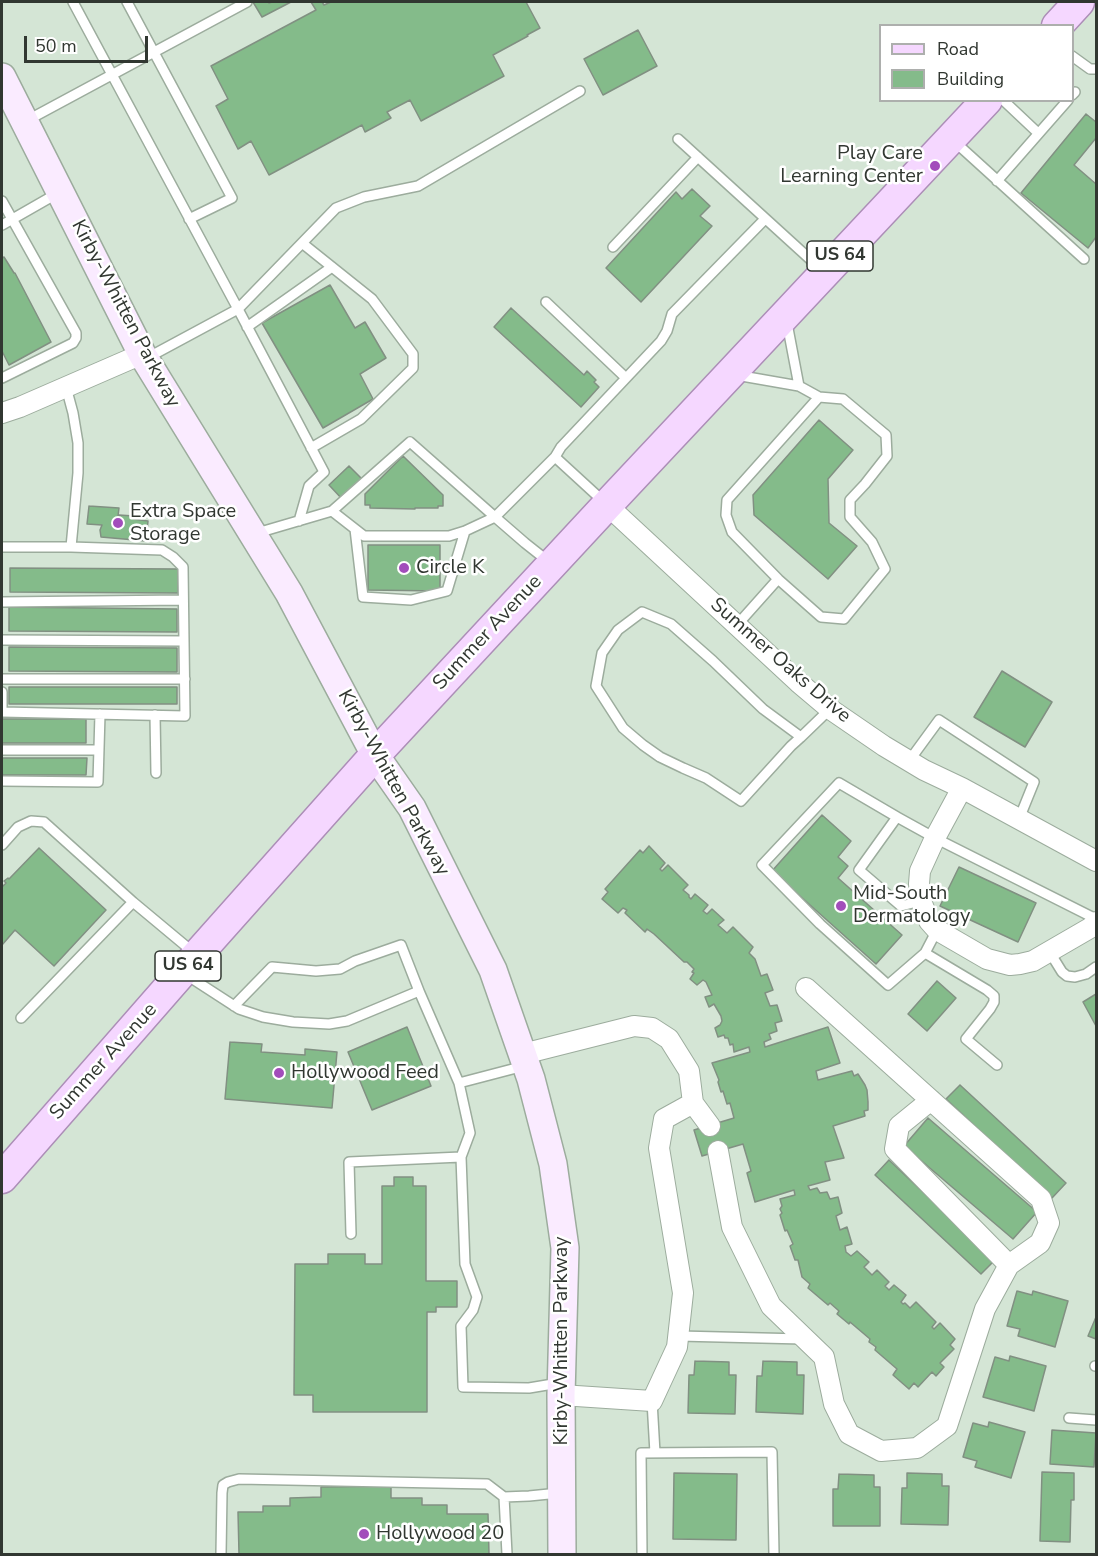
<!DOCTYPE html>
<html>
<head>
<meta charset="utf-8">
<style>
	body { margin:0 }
	#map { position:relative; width:1098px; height:1556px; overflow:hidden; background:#d4e5d5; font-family:"Nunito Sans",sans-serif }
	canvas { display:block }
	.frame { position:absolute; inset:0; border:3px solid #313731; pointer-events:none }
	.legend { position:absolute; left:879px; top:24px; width:195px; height:78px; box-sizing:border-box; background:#fff; border:2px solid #adafad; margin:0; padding:8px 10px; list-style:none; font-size:18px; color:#313731 }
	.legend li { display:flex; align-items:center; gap:12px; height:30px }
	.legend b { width:30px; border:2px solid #adafad }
	.scale { position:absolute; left:24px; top:36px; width:124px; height:27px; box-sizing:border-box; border:3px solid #313731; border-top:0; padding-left:8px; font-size:18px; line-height:21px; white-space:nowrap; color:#313731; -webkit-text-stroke:4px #fff; paint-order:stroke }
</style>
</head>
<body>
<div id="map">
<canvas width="1098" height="1556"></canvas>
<div class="frame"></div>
<ul class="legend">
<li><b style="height:8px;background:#f5d7ff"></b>Road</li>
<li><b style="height:16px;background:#84bb8a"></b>Building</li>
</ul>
<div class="scale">50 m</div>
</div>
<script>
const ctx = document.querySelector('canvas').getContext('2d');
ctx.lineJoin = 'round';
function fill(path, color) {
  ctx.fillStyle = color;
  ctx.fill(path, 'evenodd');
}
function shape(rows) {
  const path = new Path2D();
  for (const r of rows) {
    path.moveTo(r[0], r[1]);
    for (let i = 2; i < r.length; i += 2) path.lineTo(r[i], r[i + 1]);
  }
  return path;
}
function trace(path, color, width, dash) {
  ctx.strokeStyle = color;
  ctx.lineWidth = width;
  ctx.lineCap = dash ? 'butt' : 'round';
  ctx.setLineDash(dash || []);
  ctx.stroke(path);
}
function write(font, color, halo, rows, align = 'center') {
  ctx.font = font + ' "Nunito Sans",sans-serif';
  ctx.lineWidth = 5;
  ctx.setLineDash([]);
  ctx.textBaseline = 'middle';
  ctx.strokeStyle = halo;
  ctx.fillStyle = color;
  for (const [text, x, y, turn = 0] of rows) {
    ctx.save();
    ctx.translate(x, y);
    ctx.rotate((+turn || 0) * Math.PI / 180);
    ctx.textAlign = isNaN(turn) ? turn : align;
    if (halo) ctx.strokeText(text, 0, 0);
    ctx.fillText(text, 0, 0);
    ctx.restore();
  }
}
const building = shape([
	[253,2,268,2,269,3,272,2,291,2,262,17,253,2],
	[311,2,322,2,324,5,331,2,526,2,540,28,527,35,528,36,493,55,504,76,421,121,410,100,387,112,391,118,365,132,362,125,269,175,251,141,238,149,216,106,228,99,211,66,316,10,311,2],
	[638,30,657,66,603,95,584,59,638,30],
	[1086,114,1096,122,1096,138,1074,165,1096,184,1096,237,1088,248,1021,193,1086,114],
	[692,189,710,206,700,216,712,226,641,302,606,268,676,192,682,199,692,189],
	[4,257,14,273,15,273,51,342,9,365,2,351,2,258,4,257],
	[330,285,355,328,365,322,386,358,360,374,373,399,323,428,262,323,330,285],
	[511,308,584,375,587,371,596,380,594,382,599,387,581,407,494,327,511,308],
	[819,420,853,450,828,479,829,523,857,546,828,579,754,515,753,495,819,420],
	[403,456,443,495,443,506,438,506,438,508,415,508,415,509,370,508,370,505,365,505,365,494,403,456],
	[349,466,363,480,343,500,329,485,349,466],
	[89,506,119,508,118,516,119,515,134,516,133,519,148,521,146,541,101,537,100,530,102,525,87,524,89,506],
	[368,545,440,545,440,591,368,590,368,545],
	[10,568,178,569,178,593,10,592,10,568],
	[9,607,177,609,177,632,9,631,9,607],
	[9,647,177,648,177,672,9,671,9,647],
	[1002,671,1052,702,1025,747,974,717,1002,671],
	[9,687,177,687,177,704,9,704,9,687],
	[2,719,86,719,86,743,2,743,2,719],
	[2,758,87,758,86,775,2,775,2,758],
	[822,815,851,841,838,857,848,866,838,878,902,935,876,964,772,871,822,815],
	[649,846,665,863,660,869,662,871,668,865,688,885,683,890,689,895,689,897,691,899,695,894,708,905,703,911,707,914,712,909,724,920,718,925,727,933,733,927,753,947,749,953,755,959,761,976,767,974,773,990,765,993,770,1006,777,1005,782,1021,775,1023,777,1031,769,1034,771,1039,764,1042,765,1047,828,1027,840,1063,816,1071,818,1080,852,1071,854,1076,858,1074,865,1085,867,1090,868,1102,868,1110,864,1111,865,1116,833,1126,844,1158,825,1162,830,1180,808,1186,810,1190,817,1188,820,1193,827,1192,830,1199,838,1197,842,1213,836,1216,840,1230,847,1227,852,1244,845,1246,846,1252,851,1256,857,1251,869,1262,864,1267,872,1275,877,1270,889,1282,885,1286,889,1290,894,1285,906,1295,901,1302,903,1304,905,1303,910,1308,916,1302,936,1322,932,1327,934,1329,940,1323,955,1339,950,1345,954,1349,940,1363,944,1367,936,1376,932,1372,918,1387,914,1383,909,1389,893,1375,897,1369,875,1350,876,1347,869,1342,870,1339,850,1322,849,1324,837,1314,839,1311,830,1303,828,1305,808,1288,810,1284,802,1277,798,1260,795,1260,790,1246,793,1244,787,1230,785,1231,780,1215,782,1213,780,1209,782,1206,780,1199,795,1195,794,1190,755,1202,747,1173,751,1171,743,1144,702,1156,694,1130,734,1118,730,1103,727,1104,723,1091,721,1092,718,1082,719,1080,712,1063,750,1052,749,1047,734,1052,733,1044,730,1045,728,1038,725,1038,724,1035,718,1037,715,1028,720,1025,722,1021,721,1016,714,1004,709,1007,705,997,712,995,706,982,703,980,697,985,690,979,694,973,692,972,694,969,687,962,684,962,654,934,647,929,645,932,625,913,627,910,623,908,618,913,602,899,608,892,605,889,640,850,643,853,649,846],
	[39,848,106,910,54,966,15,930,2,945,2,887,6,883,4,881,8,878,9,879,39,848],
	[959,867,1036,903,1018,942,940,906,959,867],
	[937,981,956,998,927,1031,908,1014,937,981],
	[1096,994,1096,1026,1083,1002,1096,994],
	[407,1027,431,1086,372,1110,348,1052,407,1027],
	[230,1042,262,1044,261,1052,305,1055,305,1049,337,1052,332,1108,225,1099,230,1042],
	[960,1085,1066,1183,1052,1198,946,1099,960,1085],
	[928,1118,1037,1212,1013,1239,904,1146,928,1118],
	[889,1160,995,1260,981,1274,875,1175,889,1160],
	[394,1177,413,1177,413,1186,426,1186,426,1281,457,1281,457,1307,436,1307,436,1312,427,1312,427,1412,313,1412,313,1395,294,1395,295,1264,328,1264,328,1254,365,1254,365,1264,382,1264,382,1186,394,1186,394,1177],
	[1017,1291,1032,1295,1033,1291,1068,1301,1055,1347,1018,1336,1020,1329,1007,1326,1017,1291],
	[1096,1317,1096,1339,1088,1336,1096,1317],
	[1010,1356,1046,1366,1034,1411,983,1397,995,1357,1009,1361,1010,1356],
	[695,1361,729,1362,729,1375,736,1375,735,1414,688,1413,689,1375,694,1375,695,1361],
	[763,1361,797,1362,797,1375,804,1375,803,1414,756,1412,757,1376,762,1376,763,1361],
	[989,1422,1025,1432,1011,1478,975,1467,977,1461,963,1457,973,1423,988,1427,989,1422],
	[1052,1430,1096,1433,1094,1467,1050,1464,1052,1430],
	[1042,1472,1074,1473,1074,1500,1071,1500,1070,1542,1040,1541,1042,1472],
	[674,1473,737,1474,736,1540,673,1539,674,1473],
	[907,1473,942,1474,942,1486,949,1486,948,1525,901,1524,902,1488,907,1488,907,1473],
	[839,1474,874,1475,874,1487,880,1487,880,1526,833,1526,833,1489,838,1489,839,1474],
	[391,1486,391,1498,422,1498,422,1505,447,1505,447,1514,488,1514,489,1554,239,1554,238,1512,263,1512,263,1506,290,1506,290,1498,321,1497,321,1487,391,1486]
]);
fill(building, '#84bb8a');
trace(building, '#819082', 1.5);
const lane = shape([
	[73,2,238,309,147,358],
	[127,2,232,198,189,219],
	[1072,56,1090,69,1096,69],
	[1072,95,1075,92],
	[1003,100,1038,133],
	[26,121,247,2],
	[678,139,823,271],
	[955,142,1084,259],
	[997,181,1068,100],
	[2,201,76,333,76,338,73,343,2,378],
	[2,225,58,193],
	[302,243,372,299,413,354,413,368,361,419,311,448],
	[613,247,698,157],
	[546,302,626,378],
	[787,323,799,386,819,397],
	[247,327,332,267],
	[736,375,799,386],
	[66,387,73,413,78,443,78,473,71,547],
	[555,457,561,447,661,341,667,331,672,314,765,219],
	[299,521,309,486,324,472,238,309,336,208,364,197,418,186,580,91],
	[355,529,363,597,411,600,447,591,465,531],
	[257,533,332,511,410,442,495,517,465,531,449,536,364,536,332,511],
	[2,547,71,547,162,550,173,557,183,567,185,716,2,712,2,692],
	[549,562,525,543,495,517,555,457,603,501],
	[2,602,183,600],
	[737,625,778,579,732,532,726,515,727,500,819,397,843,399,886,435,887,456,865,484,850,500,850,517,872,542,885,569,844,619,821,617,778,579],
	[2,640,184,641],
	[2,679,185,679],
	[155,715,156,773],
	[801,737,763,709,713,661,671,624,642,612,618,630,602,653,596,686,623,728,643,745,660,757,683,768,706,778,741,801,791,746,801,737,830,709],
	[2,750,99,750],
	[909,761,939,720,1034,782,1019,819],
	[2,781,98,782,100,714],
	[897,817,839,783,762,865,820,924,888,985,925,953],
	[2,845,18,827,31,821,44,822,133,902],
	[921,901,901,906,859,870,897,817,935,838,1096,919],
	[937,930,925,953,987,990,994,996,994,1002,990,1009,966,1039,997,1065],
	[1049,951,1062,972,1067,976,1075,977,1086,974,1096,967],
	[185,974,239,1009,263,1017,293,1022,329,1024,347,1021,419,991,459,1083,524,1066],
	[234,1006,272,967,316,971,340,969,355,961,401,945,419,991],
	[21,1018,133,902,193,952],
	[459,1083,470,1133,461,1157,465,1264,477,1297,473,1310,461,1326,463,1387,529,1388,559,1383],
	[351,1234,349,1162,461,1157],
	[679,1336,803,1339],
	[1095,1366,1096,1366],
	[652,1401,655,1453],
	[1069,1418,1096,1420],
	[504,1497,507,1554],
	[221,1554,222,1493,223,1485,228,1482,239,1479,487,1484,504,1497,529,1496,559,1493],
	[642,1554,641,1453,772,1452,774,1554]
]);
const street = shape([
	[2,413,20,407,142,354],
	[607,505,798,682,830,709,884,746,924,770,962,788,1096,861],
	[962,788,935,838,920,871,919,884,921,901,929,921,937,930,987,959,1010,965,1020,964,1033,961,1090,928,1096,922],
	[523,1054,634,1026,652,1028,669,1039,689,1071,693,1103,664,1119,659,1148,683,1293,677,1347,652,1401,561,1395],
	[931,1100,899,1126,895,1149,1009,1265],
	[693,1103,710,1126],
	[718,1151,732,1227,771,1306,824,1357,834,1404,849,1434,881,1451,917,1448,947,1426,985,1309,1009,1265,1040,1243,1049,1223,1041,1199,806,988]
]);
const secondary = shape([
	[2,77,142,354,289,593,375,755,412,808,493,970,531,1079,553,1164,565,1248,561,1395,562,1554]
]);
const primary = shape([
	[1057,26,1079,2],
	[2,1178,197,955,375,755,607,505,987,100]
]);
trace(lane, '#9cac9d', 12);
trace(street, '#9cac9d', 22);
trace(secondary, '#9cac9d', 30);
trace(primary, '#ac8eb7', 33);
trace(lane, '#fff', 9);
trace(street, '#fff', 20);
trace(secondary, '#faebff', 27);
trace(primary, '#f5d7ff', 30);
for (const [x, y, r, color] of [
	[935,166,6,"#a24dbb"],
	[118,523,6,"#a24dbb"],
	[404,568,6,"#a24dbb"],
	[841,906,6,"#a24dbb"],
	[279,1073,6,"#a24dbb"],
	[364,1534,6,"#a24dbb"]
]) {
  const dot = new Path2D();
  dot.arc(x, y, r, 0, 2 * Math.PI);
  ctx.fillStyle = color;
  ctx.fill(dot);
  trace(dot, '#fff', 2);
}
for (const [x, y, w] of [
	[840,256,66],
	[188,966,66]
]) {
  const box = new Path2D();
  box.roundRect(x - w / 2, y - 15, w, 30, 4.5);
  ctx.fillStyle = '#fff';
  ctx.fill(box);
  trace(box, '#313731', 1.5);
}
write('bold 18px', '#313731', null, [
	["US 64",840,256],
	["US 64",188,966]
]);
write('20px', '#313731', '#fff', [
	["Play Care",923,154,"right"],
	["Learning Center",923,177,"right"],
	["Extra Space",130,512],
	["Storage",130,535],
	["Circle K",416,568],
	["Mid-South",853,894],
	["Dermatology",853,917],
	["Hollywood Feed",291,1073],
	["Hollywood 20",376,1534]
], 'left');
write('20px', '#313731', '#fff', [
	["Kirby-Whitten Parkway",125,314,62],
	["Summer Avenue",488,633,-47],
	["Summer Oaks Drive",780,661,41],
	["Kirby-Whitten Parkway",393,783,61],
	["Summer Avenue",104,1062,-48],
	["Kirby-Whitten Parkway",562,1341,-90]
]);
</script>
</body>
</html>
